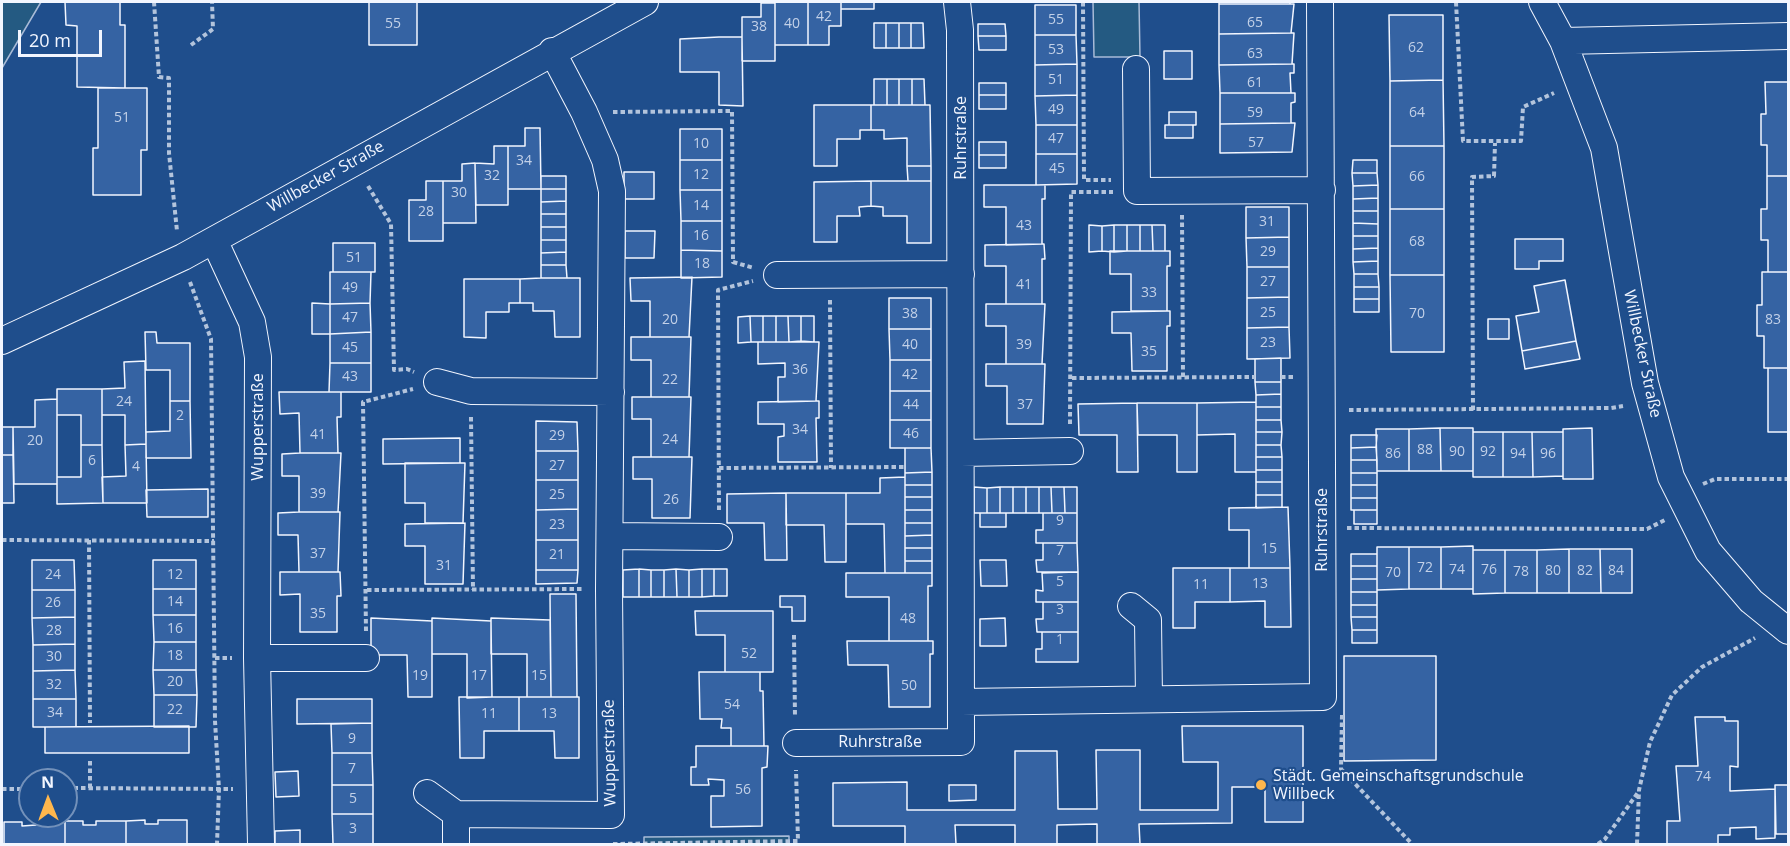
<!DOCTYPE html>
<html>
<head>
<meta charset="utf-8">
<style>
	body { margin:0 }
	#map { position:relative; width:1790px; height:846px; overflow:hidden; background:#1f4e8c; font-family:"Open Sans",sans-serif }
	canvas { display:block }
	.frame { position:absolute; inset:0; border:3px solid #f2f6ff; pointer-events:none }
	.north { position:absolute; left:18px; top:768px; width:60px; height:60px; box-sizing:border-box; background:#1f4e8c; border:2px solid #7391ba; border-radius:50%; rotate:359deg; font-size:16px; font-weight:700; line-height:24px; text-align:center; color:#f2f6ff }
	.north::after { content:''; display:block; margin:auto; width:21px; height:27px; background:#ffb74d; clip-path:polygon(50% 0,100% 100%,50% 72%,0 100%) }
	.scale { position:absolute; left:18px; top:30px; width:84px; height:27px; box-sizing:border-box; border:3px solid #f2f6ff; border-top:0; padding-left:8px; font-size:18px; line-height:21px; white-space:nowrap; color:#f2f6ff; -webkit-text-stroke:4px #1f4e8c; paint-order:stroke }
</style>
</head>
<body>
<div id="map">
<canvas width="1790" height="846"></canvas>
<div class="frame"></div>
<div class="north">N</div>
<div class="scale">20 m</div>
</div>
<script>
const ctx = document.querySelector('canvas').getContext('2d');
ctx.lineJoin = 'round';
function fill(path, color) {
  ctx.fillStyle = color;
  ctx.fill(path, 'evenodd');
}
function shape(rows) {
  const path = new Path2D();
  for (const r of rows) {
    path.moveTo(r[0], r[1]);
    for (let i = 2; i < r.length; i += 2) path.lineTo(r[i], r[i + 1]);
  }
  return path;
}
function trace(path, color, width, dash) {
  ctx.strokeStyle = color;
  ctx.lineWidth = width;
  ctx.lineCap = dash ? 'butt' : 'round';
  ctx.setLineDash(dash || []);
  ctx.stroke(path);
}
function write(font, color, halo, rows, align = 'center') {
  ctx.font = font + ' "Open Sans",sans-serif';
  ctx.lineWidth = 4.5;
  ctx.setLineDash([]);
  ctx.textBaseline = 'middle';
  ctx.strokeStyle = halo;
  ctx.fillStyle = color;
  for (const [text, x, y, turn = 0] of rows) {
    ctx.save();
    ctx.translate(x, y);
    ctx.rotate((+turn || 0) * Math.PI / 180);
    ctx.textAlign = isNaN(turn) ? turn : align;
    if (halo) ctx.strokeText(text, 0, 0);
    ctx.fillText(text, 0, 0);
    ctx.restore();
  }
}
const green = shape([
	[2,2,41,2,2,68,2,2],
	[1093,2,1139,2,1140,57,1094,57,1093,2],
	[789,836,789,844,644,844,644,837,789,836]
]);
fill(green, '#245a82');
trace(green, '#a8bbd7', 1.5);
const building = shape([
	[65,2,120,2,120,25,125,25,125,88,77,87,77,26,66,25,65,2],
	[369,2,424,2,417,2,417,45,369,45,369,2],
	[775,2,808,2,808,45,775,45,775,2],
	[808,2,841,2,841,26,829,26,829,45,808,45,808,2],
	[841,2,874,2,874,9,841,9,841,2],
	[1219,2,1290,2,1290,4,1219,4,1219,2],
	[761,3,775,3,775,61,742,61,742,17,761,17,761,3],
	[1219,4,1294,4,1291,33,1219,34,1219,4],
	[1035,5,1076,5,1076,35,1035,35,1035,5],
	[1389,15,1443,15,1443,80,1390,81,1389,15],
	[874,23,886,23,886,48,874,48,874,23],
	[886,23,899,23,899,48,886,48,886,23],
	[899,23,911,23,911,48,899,48,899,23],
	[911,23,923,23,924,48,911,48,911,23],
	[978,24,1005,24,1006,36,978,36,978,24],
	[1291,33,1294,33,1292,64,1219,65,1219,34,1291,33],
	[1035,35,1076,35,1077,64,1035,65,1035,35],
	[978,36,1006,36,1006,50,979,50,978,36],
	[719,37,742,37,743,106,719,105,719,72,680,72,680,39,719,37],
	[1164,51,1192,51,1192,79,1164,79,1164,51],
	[1077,64,1077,95,1035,96,1035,65,1077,64],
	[1292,64,1294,64,1294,73,1290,73,1291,93,1220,93,1219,65,1292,64],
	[874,79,887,79,887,105,874,105,874,79],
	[887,79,899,79,899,105,887,105,887,79],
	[899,79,912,79,912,105,899,105,899,79],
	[912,79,924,79,925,105,912,105,912,79],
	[1443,80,1444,146,1390,146,1390,81,1443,80],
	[1765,82,1788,82,1788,176,1767,176,1767,145,1761,145,1761,114,1766,114,1765,82],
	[979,83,1006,83,1006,95,979,95,979,83],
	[98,88,147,88,147,150,141,150,141,195,93,195,93,148,98,148,98,88],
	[1220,93,1295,93,1295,102,1291,103,1291,123,1220,124,1220,93],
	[979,95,1006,95,1006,109,979,109,979,95],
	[1077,95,1077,125,1036,125,1035,96,1077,95],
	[814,105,871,105,871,130,860,130,860,139,837,139,837,166,814,166,814,105],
	[871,105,930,105,931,166,907,166,907,138,884,139,884,130,871,130,871,105],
	[1169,112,1196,112,1196,125,1169,125,1169,112],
	[1291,123,1295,123,1292,152,1220,153,1220,124,1291,123],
	[1036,125,1077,125,1077,154,1036,154,1036,125],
	[1165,125,1193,125,1193,138,1165,138,1165,125],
	[525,128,540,128,541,189,508,189,508,146,525,146,525,128],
	[680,129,722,129,722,160,680,160,680,129],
	[979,142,1006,142,1006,155,979,155,979,142],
	[494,146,508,146,508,205,476,205,475,163,494,164,494,146],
	[1390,146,1444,146,1444,209,1390,209,1390,146],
	[1036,154,1077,154,1077,184,1036,185,1036,154],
	[979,155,1006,155,1006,168,979,168,979,155],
	[680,160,722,160,722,190,680,190,680,160],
	[1353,160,1377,160,1377,173,1352,173,1353,160],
	[475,163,476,223,443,223,443,181,462,181,462,164,475,163],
	[907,166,931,166,931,181,908,181,907,166],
	[624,172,654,172,654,199,624,199,624,172],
	[1352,173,1377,173,1378,185,1353,186,1352,173],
	[541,176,566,176,566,189,541,189,541,176],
	[1767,176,1788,176,1788,272,1768,272,1768,240,1761,240,1761,209,1767,209,1767,176],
	[426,181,443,181,443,241,409,241,409,200,426,200,426,181],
	[871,181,931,181,931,243,907,243,907,216,883,216,883,207,871,206,871,181],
	[871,181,871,206,859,207,860,216,837,216,837,242,814,242,814,182,871,181],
	[984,185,1045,185,1045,199,1042,199,1042,244,1006,245,1006,207,984,207,984,185],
	[1378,185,1378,198,1353,199,1353,186,1378,185],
	[541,189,566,189,566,201,541,202,541,189],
	[680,190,722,190,722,221,681,221,680,190],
	[1378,198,1378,211,1353,211,1353,199,1378,198],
	[566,201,566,214,541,214,541,202,566,201],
	[1246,207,1289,207,1289,237,1246,238,1246,207],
	[1390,209,1444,209,1444,275,1390,275,1390,209],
	[1353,211,1378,211,1378,224,1353,223,1353,211],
	[541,214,566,214,566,227,541,227,541,214],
	[681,221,722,221,722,251,681,250,681,221],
	[1353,223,1378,224,1378,236,1353,236,1353,223],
	[1089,225,1102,226,1102,251,1089,252,1089,225],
	[1114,225,1127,225,1127,251,1114,252,1114,225],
	[1114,225,1114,252,1102,251,1102,226,1114,225],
	[1127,225,1140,225,1140,251,1127,251,1127,225],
	[1140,225,1152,225,1153,251,1140,251,1140,225],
	[1152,225,1165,225,1165,251,1153,251,1152,225],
	[541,227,566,227,566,240,541,240,541,227],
	[625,231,655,231,654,258,625,258,625,231],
	[1353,236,1378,236,1378,248,1353,249,1353,236],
	[1289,237,1289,267,1247,267,1246,238,1289,237],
	[1515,239,1563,239,1563,261,1539,261,1539,269,1515,269,1515,239],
	[541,240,566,240,566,252,541,253,541,240],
	[333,243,375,243,375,272,333,272,333,243],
	[1042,244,1044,244,1045,259,1042,259,1042,304,1006,304,1006,266,985,266,985,245,1042,244],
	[1378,248,1378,261,1353,262,1353,249,1378,248],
	[681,250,722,251,722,277,681,278,681,250],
	[1110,251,1170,251,1170,266,1167,266,1167,311,1131,311,1131,274,1110,274,1110,251],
	[566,252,566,265,541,265,541,253,566,252],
	[1378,261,1378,274,1354,274,1353,262,1378,261],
	[541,265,566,265,567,278,541,278,541,265],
	[1247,267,1289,267,1289,297,1247,298,1247,267],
	[330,272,371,272,370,303,330,304,330,272],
	[1762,272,1788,272,1788,368,1764,368,1764,336,1757,336,1757,305,1762,305,1762,272],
	[1354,274,1378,274,1379,287,1354,287,1354,274],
	[1390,275,1444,275,1444,352,1391,352,1390,275],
	[692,277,689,337,650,337,650,301,631,301,630,278,692,277],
	[541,278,580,278,580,337,555,337,554,311,533,311,533,303,520,303,520,279,541,278],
	[464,279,520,279,520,303,509,303,509,312,486,312,486,338,464,337,464,279],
	[1565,280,1576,341,1522,351,1516,316,1539,312,1534,286,1565,280],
	[1354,287,1379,287,1379,299,1354,299,1354,287],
	[1289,297,1289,327,1247,328,1247,298,1289,297],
	[889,298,931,298,931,329,889,329,889,298],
	[1354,299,1379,299,1379,312,1354,312,1354,299],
	[312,303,330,304,330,334,312,334,312,303],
	[370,303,371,332,330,334,330,304,370,303],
	[986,304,1045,304,1042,364,1006,364,1006,326,986,326,986,304],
	[1167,311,1170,311,1170,326,1167,326,1167,371,1132,371,1131,333,1112,333,1112,312,1167,311],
	[750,316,751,342,738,343,738,317,750,316],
	[750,316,763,316,763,342,751,342,750,316],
	[763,316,776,316,776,342,763,342,763,316],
	[776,316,788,316,789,342,776,342,776,316],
	[788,316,801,316,801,341,789,342,788,316],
	[801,316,814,316,814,342,801,341,801,316],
	[1488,319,1509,319,1509,339,1488,339,1488,319],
	[1289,327,1290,358,1247,359,1247,328,1289,327],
	[889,329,931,329,931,360,890,360,889,329],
	[145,332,156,332,157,343,190,343,190,401,170,401,170,370,146,370,145,332],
	[371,332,371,363,330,363,330,334,371,332],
	[631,337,691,337,689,397,651,397,651,360,631,360,631,337],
	[1576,341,1580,359,1525,369,1522,351,1576,341],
	[758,342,819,342,816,401,778,402,778,377,785,377,785,363,758,364,758,342],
	[1281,358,1281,382,1255,382,1255,359,1281,358],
	[890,360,931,360,931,391,890,391,890,360],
	[145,361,146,444,125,445,125,415,102,415,102,389,125,388,124,362,145,361],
	[330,363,371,363,371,392,329,392,330,363],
	[986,364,1045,364,1043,424,1007,424,1007,386,986,386,986,364],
	[1768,368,1788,368,1788,432,1768,432,1768,368],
	[1255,382,1281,382,1281,394,1256,395,1255,382],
	[57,389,102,389,102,445,81,445,81,415,57,415,57,389],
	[890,391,931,391,931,420,890,420,890,391],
	[279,392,341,392,341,417,337,417,338,453,300,453,299,413,280,414,279,392],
	[1281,394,1281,407,1256,407,1256,395,1281,394],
	[632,397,691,397,689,457,651,457,651,419,632,419,632,397],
	[57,399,57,484,14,484,13,427,35,427,35,400,57,399],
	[170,401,190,401,191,458,146,458,146,432,170,431,170,401],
	[816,401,819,401,819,418,816,418,817,462,778,462,778,437,784,436,784,424,758,424,758,402,816,401],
	[1256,402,1256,472,1235,472,1235,434,1197,435,1197,403,1256,402],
	[1137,403,1197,403,1197,472,1177,472,1177,435,1138,435,1137,403],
	[1137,403,1138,472,1117,472,1117,435,1079,435,1078,404,1137,403],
	[1256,407,1281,407,1281,420,1256,420,1256,407],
	[890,420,931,420,931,448,890,448,890,420],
	[1256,420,1281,420,1282,432,1256,432,1256,420],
	[536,421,577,422,578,451,536,451,536,421],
	[2,427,13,427,13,455,2,455,2,427],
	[1440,428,1441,471,1409,471,1409,429,1440,428],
	[1440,428,1473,428,1473,471,1441,471,1440,428],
	[1592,428,1593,479,1563,479,1563,429,1592,428],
	[1376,429,1409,429,1409,471,1377,471,1376,429],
	[1256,432,1282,432,1281,445,1256,445,1256,432],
	[1473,432,1503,432,1503,477,1473,477,1473,432],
	[1503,432,1532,432,1533,477,1503,477,1503,432],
	[1532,432,1563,432,1563,476,1533,477,1532,432],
	[1351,435,1377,435,1376,447,1351,448,1351,435],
	[460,438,460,463,383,464,383,439,460,438],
	[146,444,147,503,103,503,102,477,126,476,125,445,146,444],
	[81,445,102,445,103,503,57,504,57,477,81,477,81,445],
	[1256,445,1281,445,1282,457,1256,457,1256,445],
	[1376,447,1377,460,1351,460,1351,448,1376,447],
	[905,448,931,448,932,472,905,473,905,448],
	[536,451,578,451,578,480,536,480,536,451],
	[300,453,341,453,338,512,299,512,299,476,282,476,282,454,300,453],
	[2,455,13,455,14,503,2,503,2,455],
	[633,457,692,457,690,518,652,518,652,479,633,479,633,457],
	[1256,457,1282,457,1282,470,1256,470,1256,457],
	[1351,460,1377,460,1377,473,1351,473,1351,460],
	[405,463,465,463,463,523,425,523,425,503,405,503,405,463],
	[1256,470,1282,470,1282,482,1256,482,1256,470],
	[932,472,932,485,905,485,905,473,932,472],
	[1351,473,1377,473,1377,485,1351,485,1351,473],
	[905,477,905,573,885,573,884,524,846,524,846,493,880,493,880,478,905,477],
	[536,480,578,480,578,509,536,510,536,480],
	[1256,482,1282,482,1282,495,1256,495,1256,482],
	[905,485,932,485,932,497,905,497,905,485],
	[1351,485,1377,485,1377,498,1351,498,1351,485],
	[974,487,987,488,987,513,974,513,974,487],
	[1000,487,1000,513,987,513,987,488,1000,487],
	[1000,487,1013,487,1013,513,1000,513,1000,487],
	[1013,487,1026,487,1026,513,1013,513,1013,487],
	[1026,487,1039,487,1039,513,1026,513,1026,487],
	[1039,487,1051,487,1052,513,1039,513,1039,487],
	[1051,487,1064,487,1065,513,1052,513,1051,487],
	[1064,487,1077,487,1077,513,1065,513,1064,487],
	[208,489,208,517,147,517,146,490,208,489],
	[786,493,846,493,846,562,825,562,824,525,786,525,786,493],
	[786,493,787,560,765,560,764,523,727,523,727,494,786,493],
	[1256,495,1282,495,1282,507,1256,508,1256,495],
	[905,497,932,497,932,510,905,510,905,497],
	[1351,498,1377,498,1377,510,1351,510,1351,498],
	[1288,507,1290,568,1249,568,1249,530,1229,530,1229,508,1288,507],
	[578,509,578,540,536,540,536,510,578,509],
	[905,510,932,510,932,523,905,523,905,510],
	[1354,510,1377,510,1377,524,1354,524,1354,510],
	[299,512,340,512,338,572,299,572,298,535,278,535,278,513,299,512],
	[980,513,1006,513,1006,527,980,527,980,513],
	[1043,513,1077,513,1077,543,1036,543,1036,530,1043,530,1043,513],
	[465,523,463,584,425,584,425,546,405,546,405,524,465,523],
	[905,523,932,523,932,535,905,536,905,523],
	[932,535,932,548,905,548,905,536,932,535],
	[536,540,578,540,578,570,536,570,536,540],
	[1043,543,1077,543,1078,572,1037,572,1036,560,1043,560,1043,543],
	[1473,546,1473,589,1441,589,1441,547,1473,546],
	[1377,547,1409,547,1409,589,1377,590,1377,547],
	[1409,547,1441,547,1441,589,1409,589,1409,547],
	[905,548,932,548,932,561,905,561,905,548],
	[1569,549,1569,593,1537,593,1537,550,1569,549],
	[1569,549,1600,549,1601,593,1569,593,1569,549],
	[1600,549,1632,549,1632,593,1601,593,1600,549],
	[1473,550,1505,550,1505,593,1473,594,1473,550],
	[1505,550,1537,550,1537,593,1505,593,1505,550],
	[1351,554,1377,554,1377,566,1351,566,1351,554],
	[32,560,74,560,75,590,32,590,32,560],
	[153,560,196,560,196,589,153,589,153,560],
	[980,560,1006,560,1007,586,981,586,980,560],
	[905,561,932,561,932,573,905,573,905,561],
	[1351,566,1377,566,1377,579,1351,579,1351,566],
	[1173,568,1230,568,1230,602,1195,602,1195,628,1173,628,1173,568],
	[1230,568,1290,568,1291,627,1265,627,1265,601,1230,602,1230,568],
	[639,569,651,570,651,597,639,597,639,569],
	[639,569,639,597,623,597,623,570,639,569],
	[676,569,689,570,689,597,677,597,676,569],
	[676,569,677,597,664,597,664,570,676,569],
	[702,569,702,597,689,597,689,570,702,569],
	[702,569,714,569,714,596,702,597,702,569],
	[714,569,727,569,727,596,714,596,714,569],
	[536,570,578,570,577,583,536,584,536,570],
	[651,570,664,570,664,597,651,597,651,570],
	[280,572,340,572,341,596,337,596,337,632,300,632,300,594,280,595,280,572],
	[1078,572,1078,602,1036,602,1036,590,1043,591,1042,573,1078,572],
	[846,573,932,573,932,586,928,586,928,641,889,641,889,597,846,597,846,573],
	[1351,579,1377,579,1377,592,1351,592,1351,579],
	[153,589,196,589,196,615,153,615,153,589],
	[32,590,75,590,75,617,32,618,32,590],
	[1351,592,1377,592,1377,605,1351,605,1351,592],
	[550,594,576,594,577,697,551,697,550,594],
	[780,596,805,596,805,621,792,621,792,607,780,607,780,596],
	[1043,602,1078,602,1078,632,1037,632,1036,619,1043,619,1043,602],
	[1351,605,1377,605,1377,617,1351,617,1351,605],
	[695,611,773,611,773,672,725,672,725,635,696,635,695,611],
	[153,615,196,615,196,642,154,642,153,615],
	[75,617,75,644,33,645,32,618,75,617],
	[1351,617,1377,617,1377,630,1352,630,1351,617],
	[371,618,432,621,432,697,408,697,407,655,371,655,371,618],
	[432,618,491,621,492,697,467,698,467,654,432,654,432,618],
	[491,618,550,620,551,697,527,697,527,654,491,654,491,618],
	[1005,618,1006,646,980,646,980,619,1005,618],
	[1352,630,1377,630,1377,643,1352,643,1352,630],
	[1042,632,1078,632,1078,662,1036,662,1036,649,1042,649,1042,632],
	[847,641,933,641,933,654,930,654,930,707,889,707,888,665,848,665,847,641],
	[154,642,196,642,196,670,153,670,154,642],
	[75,644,75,670,33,671,33,645,75,644],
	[1344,656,1436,656,1436,760,1344,761,1344,656],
	[75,670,76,699,33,699,33,671,75,670],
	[153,670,196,670,197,695,154,695,153,670],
	[699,672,760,672,760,691,763,691,764,746,731,746,731,728,721,728,722,719,700,719,699,672],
	[154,695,197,695,196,727,154,727,154,695],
	[459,697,519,697,519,731,484,731,484,758,460,758,459,697],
	[519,697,579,697,579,758,555,758,554,731,519,731,519,697],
	[33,699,76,699,76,727,33,727,33,699],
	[297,699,372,699,372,723,297,724,297,699],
	[1695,717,1725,717,1725,721,1738,721,1738,767,1730,766,1730,791,1775,789,1775,838,1756,839,1756,827,1730,828,1730,835,1718,835,1718,844,1667,844,1667,821,1680,821,1676,766,1698,766,1695,717],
	[372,723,372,753,332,753,331,724,372,723],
	[189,726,189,753,45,753,45,727,189,726],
	[1182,726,1303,726,1303,822,1265,822,1265,787,1232,787,1232,823,1139,824,1140,844,1097,844,1097,824,1057,825,1057,844,1015,844,1015,825,955,825,956,844,905,844,905,826,833,826,833,783,907,782,907,810,1015,810,1015,751,1057,751,1058,809,1097,809,1096,750,1140,750,1140,810,1218,810,1218,762,1183,762,1182,726],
	[696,746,768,746,767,767,762,768,762,826,711,827,711,796,724,796,724,780,708,779,709,785,691,785,691,767,696,767,696,746],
	[332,753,372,753,373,785,332,785,332,753],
	[298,771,299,796,276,797,275,772,298,771],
	[332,785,373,785,373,814,332,814,332,785],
	[949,785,976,785,976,800,949,801,949,785],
	[1775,785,1788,785,1788,834,1776,834,1775,785],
	[332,814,373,814,373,844,333,844,332,814],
	[145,820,145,824,158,824,158,820,187,820,187,844,126,844,126,821,145,820],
	[36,821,65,821,65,844,4,844,4,822,22,822,22,826,36,825,36,821],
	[65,821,83,821,83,825,96,825,96,821,126,821,126,844,65,844,65,821],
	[300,830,300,844,275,844,275,831,300,830]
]);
fill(building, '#3563a3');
trace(building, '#f2f6ff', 1.5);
const street = shape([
	[1542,2,1563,41,1604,148,1645,383,1671,477,1708,551,1751,601,1788,631],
	[1563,41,1788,36],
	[1136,69,1137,191,1322,190],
	[214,240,252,322,258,357,257,658,261,844],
	[777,275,961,274],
	[2,341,183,257,645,2],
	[437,382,471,391,611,392],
	[961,453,1070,451],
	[610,536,719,537],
	[1131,606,1148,620,1149,698],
	[257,658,366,658],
	[961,702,1323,697,1320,2],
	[796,743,961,742,960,30,957,2],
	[427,793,456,814],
	[456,844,456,814,611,815,609,589,612,191,605,160,584,112,552,51]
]);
trace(street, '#f2f6ff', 28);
trace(shape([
	[154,2,159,77,169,78,169,153,177,231],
	[1083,2,1084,180,1111,180],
	[1456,2,1463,141,1521,141,1523,107,1554,93],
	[191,45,213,29,212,2],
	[613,112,732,111,733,262,754,268],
	[368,186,391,224,394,370,407,369,414,372],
	[1182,215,1183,378],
	[190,282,211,339,215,721,219,789,217,844],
	[830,300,831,468],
	[1281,377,1295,377],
	[1072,378,1255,377],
	[1349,410,1611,408,1623,406],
	[1473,410,1472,177,1494,176,1495,143],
	[471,417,473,590],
	[1070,424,1071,192,1113,192],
	[719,468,905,467],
	[1703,484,1715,479,1788,479],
	[719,510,718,290,753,281],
	[1347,528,1647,529,1665,520],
	[2,540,214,541],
	[89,540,90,723],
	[367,590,582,589],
	[366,631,363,402,413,389],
	[794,635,795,717],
	[215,658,232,658],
	[1342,715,1341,769,1412,844],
	[66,788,233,789],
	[90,788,90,758],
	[2,789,30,789],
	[613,844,798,841,796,770],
	[1598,844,1605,839,1639,791],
	[1637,844,1639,790,1650,742,1672,695,1702,667,1755,638]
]), '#b3c4dc', 4, [4.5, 3]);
trace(street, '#1f4e8c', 26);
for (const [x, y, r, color] of [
	[1261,785,6,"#ffb74d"]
]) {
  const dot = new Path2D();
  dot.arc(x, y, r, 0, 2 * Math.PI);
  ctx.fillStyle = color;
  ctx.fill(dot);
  trace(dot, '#1f4e8c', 2);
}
write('14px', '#c3d1e8', null, [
	["42",824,17],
	["55",1056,20],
	["65",1255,23],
	["55",393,24],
	["40",792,24],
	["38",759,27],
	["62",1416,48],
	["53",1056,50],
	["63",1255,54],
	["51",1056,80],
	["61",1255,83],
	["49",1056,110],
	["59",1255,113],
	["64",1417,113],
	["51",122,118],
	["47",1056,139],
	["57",1256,143],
	["10",701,144],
	["34",524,161],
	["45",1057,169],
	["12",701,175],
	["32",492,176],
	["66",1417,177],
	["30",459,193],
	["14",701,206],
	["28",426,212],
	["31",1267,222],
	["43",1024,226],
	["16",701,236],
	["68",1417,242],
	["29",1268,252],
	["51",354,258],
	["18",702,264],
	["27",1268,282],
	["41",1024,285],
	["49",350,288],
	["33",1149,293],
	["25",1268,313],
	["38",910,314],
	["70",1417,314],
	["47",350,318],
	["20",670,320],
	["83",1773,320],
	["23",1268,343],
	["40",910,345],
	["39",1024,345],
	["45",350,348],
	["35",1149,352],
	["36",800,370],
	["42",910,375],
	["43",350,377],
	["22",670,380],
	["24",124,402],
	["44",911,405],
	["37",1025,405],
	["2",180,416],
	["34",800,430],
	["46",911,434],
	["41",318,435],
	["29",557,436],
	["24",670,440],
	["20",35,441],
	["88",1425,450],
	["90",1457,452],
	["92",1488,452],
	["86",1393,454],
	["94",1518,454],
	["96",1548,454],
	["6",92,461],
	["27",557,466],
	["4",136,467],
	["39",318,494],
	["25",557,495],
	["26",671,500],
	["9",1060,521],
	["23",557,525],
	["15",1269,549],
	["7",1060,551],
	["37",318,554],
	["21",557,555],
	["31",444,566],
	["72",1425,568],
	["74",1457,570],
	["76",1489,570],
	["80",1553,571],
	["82",1585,571],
	["84",1616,571],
	["78",1521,572],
	["70",1393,573],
	["24",53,575],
	["12",175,575],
	["5",1060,582],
	["13",1260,584],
	["11",1201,585],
	["14",175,602],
	["26",53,603],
	["3",1060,610],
	["35",318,614],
	["48",908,619],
	["16",175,629],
	["28",54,631],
	["1",1060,640],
	["52",749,654],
	["18",175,656],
	["30",54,657],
	["19",420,676],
	["17",479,676],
	["15",539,676],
	["20",175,682],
	["32",54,685],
	["50",909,686],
	["54",732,705],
	["22",175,710],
	["34",55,713],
	["11",489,714],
	["13",549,714],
	["9",352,739],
	["7",352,769],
	["74",1703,777],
	["56",743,790],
	["5",353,799],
	["3",353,829]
]);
write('16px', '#f2f6ff', '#1f4e8c', [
	["Ruhrstraße",961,138,-90],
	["Willbecker Straße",326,177,-29],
	["Willbecker Straße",1642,354,78],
	["Wupperstraße",258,427,-90],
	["Ruhrstraße",1322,530,-90],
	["Ruhrstraße",880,742],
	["Wupperstraße",610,753,-91]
]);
write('16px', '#f2f6ff', '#1f4e8c', [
	["Städt. Gemeinschaftsgrundschule",1273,776],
	["Willbeck",1273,794]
], 'left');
</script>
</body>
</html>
